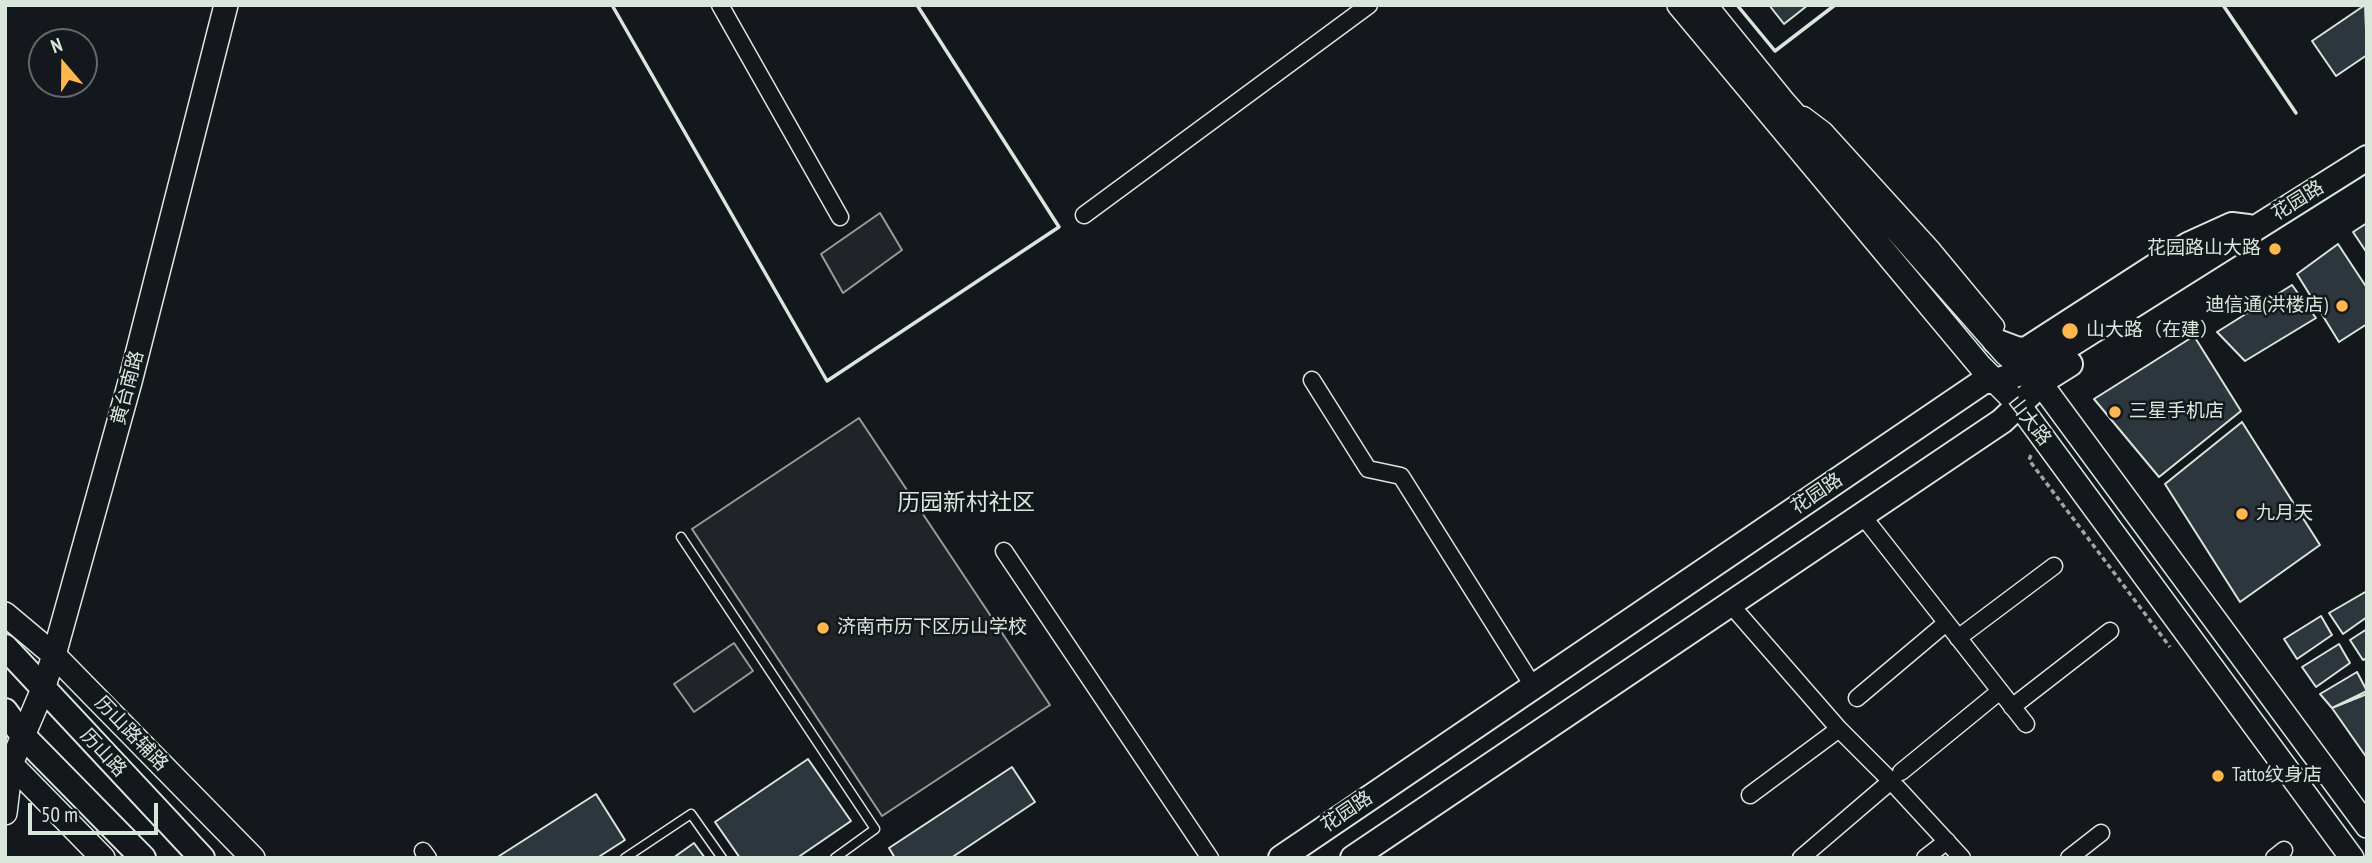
<!DOCTYPE html>
<html>
<head>
<meta charset="utf-8">
<style>
	body { margin:0 }
	#map { position:relative; width:2372px; height:863px; overflow:hidden; background:#14181c; font-family:"PT Sans Narrow",sans-serif }
	canvas { display:block }
	.frame { position:absolute; inset:0; border:7px solid #d8e6dc; pointer-events:none }
	.north { position:absolute; left:28px; top:28px; width:70px; height:70px; box-sizing:border-box; background:#14181c; border:2px solid #626a69; border-radius:50%; rotate:340deg; font-size:19px; font-weight:700; line-height:28px; text-align:center; color:#d8e6dc }
	.north::after { content:''; display:block; margin:auto; width:24px; height:32px; background:#ffb74d; clip-path:polygon(50% 0,100% 100%,50% 72%,0 100%) }
	.scale { position:absolute; left:28px; top:803px; width:130px; height:32px; box-sizing:border-box; border:4px solid #d8e6dc; border-top:0; padding-left:9px; font-size:21px; line-height:24px; white-space:nowrap; color:#d8e6dc; -webkit-text-stroke:5px #14181c; paint-order:stroke }
</style>
</head>
<body>
<div id="map">
<canvas width="2372" height="863"></canvas>
<div class="frame"></div>
<div class="north">N</div>
<div class="scale">50 m</div>
</div>
<script>
const ctx = document.querySelector('canvas').getContext('2d');
ctx.lineJoin = 'round';
function fill(path, color) {
  ctx.fillStyle = color;
  ctx.fill(path, 'evenodd');
}
function shape(rows) {
  const path = new Path2D();
  for (const r of rows) {
    path.moveTo(r[0], r[1]);
    for (let i = 2; i < r.length; i += 2) path.lineTo(r[i], r[i + 1]);
  }
  return path;
}
function trace(path, color, width, dash) {
  ctx.strokeStyle = color;
  ctx.lineWidth = width;
  ctx.lineCap = dash ? 'butt' : 'round';
  ctx.setLineDash(dash || []);
  ctx.stroke(path);
}
function write(font, color, halo, rows, align = 'center') {
  ctx.font = font + ' "PT Sans Narrow","Noto Sans SC",sans-serif';
  ctx.lineWidth = 5;
  ctx.setLineDash([]);
  ctx.textBaseline = 'middle';
  ctx.strokeStyle = halo;
  ctx.fillStyle = color;
  for (const [text, x, y, turn = 0] of rows) {
    ctx.save();
    ctx.translate(x, y);
    ctx.rotate((+turn || 0) * Math.PI / 180);
    ctx.textAlign = isNaN(turn) ? turn : align;
    if (halo) ctx.strokeText(text, 0, 0);
    ctx.fillText(text, 0, 0);
    ctx.restore();
  }
}
const green = shape([
	[880,213,902,250,843,293,821,254,880,213],
	[859,418,1050,705,882,816,692,529,859,418],
	[734,643,753,671,694,712,674,684,734,643]
]);
fill(green, '#202428');
trace(green, '#939e99', 2);
const building = shape([
	[1769,5,1808,5,1784,24,1769,5],
	[2365,5,2367,55,2336,76,2312,41,2365,5],
	[2367,223,2367,253,2353,232,2367,223],
	[2338,244,2367,288,2367,324,2339,342,2297,274,2338,244],
	[2292,285,2316,318,2245,361,2217,332,2292,285],
	[2194,336,2241,411,2159,477,2094,399,2194,336],
	[2242,422,2320,545,2240,602,2165,484,2242,422],
	[2367,591,2367,617,2343,634,2329,613,2367,591],
	[2321,616,2332,635,2297,659,2284,639,2321,616],
	[2367,629,2367,658,2363,660,2350,640,2367,629],
	[2339,644,2350,663,2316,687,2302,667,2339,644],
	[2357,672,2367,691,2332,708,2320,694,2357,672],
	[2367,694,2367,758,2332,708,2367,694],
	[808,759,851,821,797,858,740,858,715,822,808,759],
	[1012,767,1035,802,951,858,895,858,889,848,1012,767],
	[596,794,625,840,597,858,496,858,596,794],
	[694,843,705,858,673,858,694,843]
]);
fill(building, '#2c363c');
trace(building, '#d8e6dc', 2);
const lane = shape([
	[681,537,875,829,835,858],
	[625,858,691,814,722,858]
]);
const street = shape([
	[720,5,840,217],
	[1804,115,1824,130,1933,250,1996,326],
	[1084,215,1369,5],
	[1312,380,1368,469,1401,476,1533,686],
	[1862,515,2026,724],
	[1004,551,1210,858],
	[1730,604,1839,729,1891,781,1962,858],
	[1958,638,2054,566],
	[1857,698,1946,623],
	[2012,707,2110,631],
	[1901,772,2000,691],
	[1750,795,1839,729],
	[423,851,428,858],
	[1801,858,1891,781],
	[1925,858,1947,841],
	[2069,858,2101,833],
	[2274,858,2284,850]
]);
const secondary = shape([
	[1679,5,1981,367,2019,405,2352,858],
	[1705,5,1782,100,2005,353,2041,384,2367,826],
	[5,614,54,655,253,858],
	[5,758,103,858],
	[5,813,11,764,43,689,54,655,130,382,226,5]
]);
const primary = shape([
	[1995,341,2019,350,2027,349,2188,245,2232,225,2248,227],
	[5,647,202,858],
	[5,711,24,737,143,858],
	[1281,858,1984,381,1996,381,2027,371,2038,365,2367,158],
	[1353,858,2002,421,2046,379,2070,364]
]);
trace(lane, '#d8e6dc', 11);
trace(street, '#d8e6dc', 19);
trace(secondary, '#d8e6dc', 26);
trace(primary, '#d8e6dc', 28);
trace(shape([
	[2031,455,2029,460,2170,647]
]), '#9da8a2', 3.5, [5, 3.5]);
trace(lane, '#14181c', 8);
trace(street, '#14181c', 16);
trace(secondary, '#14181c', 23);
trace(primary, '#14181c', 24);
trace(shape([
	[612,5,827,381,1059,227,917,5],
	[1737,5,1775,51,1835,5],
	[2223,5,2296,113]
]), '#d8e6dc', 3.5);
for (const [x, y, r, color] of [
	[2275,249,7,"#ffb74d"],
	[2342,306,7,"#ffb74d"],
	[2070,331,9,"#ffb74d"],
	[2115,412,7,"#ffb74d"],
	[2242,514,7,"#ffb74d"],
	[823,628,7,"#ffb74d"],
	[2218,776,7,"#ffb74d"]
]) {
  const dot = new Path2D();
  dot.arc(x, y, r, 0, 2 * Math.PI);
  ctx.fillStyle = color;
  ctx.fill(dot);
  trace(dot, '#14181c', 2.5);
}
write('19px', '#d8e6dc', '#14181c', [
	["花园路",2298,201,-32],
	["黄台南路",128,388,-75],
	["山大路",2029,421,52],
	["花园路",1817,494,-34],
	["历山路辅路",131,734,46],
	["历山路",103,753,47],
	["花园路",1347,812,-34]
]);
write('19px', '#d8e6dc', '#14181c', [
	["花园路山大路",2261,249,"right"],
	["迪信通(洪楼店)",2328,306,"right"],
	["山大路（在建）",2086,331],
	["三星手机店",2129,412],
	["九月天",2256,514],
	["济南市历下区历山学校",837,628],
	["Tatto纹身店",2232,776]
], 'left');
write('23px', '#d8e6dc', '#14181c', [
	["历园新村社区",966,503]
]);
</script>
</body>
</html>
